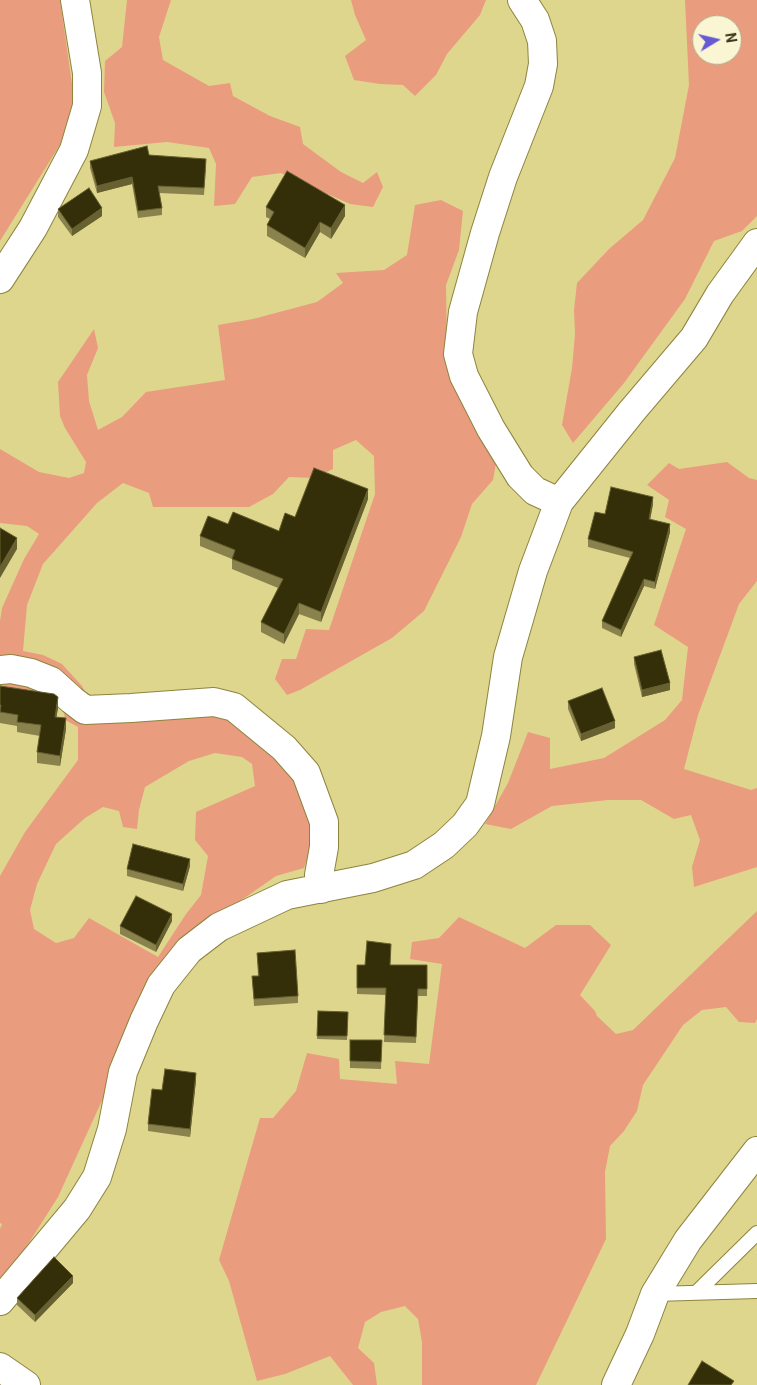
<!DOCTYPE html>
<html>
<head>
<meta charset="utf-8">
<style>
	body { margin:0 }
	#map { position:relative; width:757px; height:1385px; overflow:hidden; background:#dfd68e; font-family:Roboto,sans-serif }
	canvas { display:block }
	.north { position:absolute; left:692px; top:15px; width:50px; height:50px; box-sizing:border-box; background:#faf6d3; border:1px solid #aeaa89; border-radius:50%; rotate:81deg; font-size:14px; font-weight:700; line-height:20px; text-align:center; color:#3d391b }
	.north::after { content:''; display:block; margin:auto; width:18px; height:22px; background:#645ad3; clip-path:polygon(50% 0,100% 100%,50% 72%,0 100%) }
</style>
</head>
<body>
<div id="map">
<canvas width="757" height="1385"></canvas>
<div class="north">N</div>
</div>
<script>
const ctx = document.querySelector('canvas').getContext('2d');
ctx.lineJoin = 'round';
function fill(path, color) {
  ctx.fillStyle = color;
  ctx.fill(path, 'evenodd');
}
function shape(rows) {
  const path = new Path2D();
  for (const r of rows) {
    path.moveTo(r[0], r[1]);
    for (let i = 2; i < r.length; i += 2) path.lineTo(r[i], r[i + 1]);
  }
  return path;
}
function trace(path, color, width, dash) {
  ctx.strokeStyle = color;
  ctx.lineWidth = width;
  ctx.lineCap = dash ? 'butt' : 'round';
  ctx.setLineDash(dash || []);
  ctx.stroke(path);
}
fill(shape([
	[0,0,60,0,74,98,61,143,0,241],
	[127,0,171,0,159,37,163,60,209,86,230,83,233,96,270,116,300,127,303,144,341,172,363,183,377,172,383,187,373,207,350,204,281,173,252,177,235,204,214,206,216,164,209,148,167,142,114,147,115,123,104,92,105,61,122,47],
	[351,0,486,0,480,15,447,54,436,75,415,96,403,85,380,84,354,80,345,56,366,40,355,15],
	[685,0,757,0,757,216,742,231,714,241,685,299,624,383,573,443,562,425,572,368,575,334,574,310,577,283,609,249,643,220,675,158,689,85],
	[702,25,732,25,732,55,702,55],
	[441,200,463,211,459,250,446,285,447,348,497,458,493,480,472,504,461,537,424,611,392,638,300,690,287,695,275,679,282,659,296,659,306,629,329,630,375,494,374,456,356,440,333,450,333,469,314,478,289,477,273,494,249,507,153,507,149,493,123,483,97,503,43,564,27,605,23,651,43,655,62,664,82,686,88,699,210,716,239,723,291,774,306,805,314,838,304,868,276,876,197,931,115,1072,58,1197,4,1282,0,1284,0,1229,2,1224,0,1223,0,876,25,832,78,760,78,727,65,720,63,702,0,686,0,621,2,608,24,559,39,534,27,526,0,523,0,449,39,472,69,478,84,473,86,462,65,428,60,416,58,382,94,329,98,348,87,375,89,401,98,430,122,417,146,392,225,380,218,325,253,319,317,302,343,283,336,273,384,270,407,255,415,205],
	[215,753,242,757,252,764,255,786,196,812,195,840,208,856,201,895,186,914,158,957,89,918,74,938,56,943,34,929,30,910,37,884,56,844,85,818,103,807,119,811,123,827,137,829,139,810,145,787,189,761],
	[727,462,749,478,757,480,757,581,739,604,698,715,684,769,751,790,757,788,757,867,694,887,692,867,700,840,691,815,674,819,641,800,608,800,552,806,511,829,485,824,508,783,528,732,550,738,550,769,604,758,665,720,682,700,688,647,654,625,686,529,665,517,669,500,647,485,669,463,679,469],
	[757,911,757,1019,755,1023,739,1022,726,1007,702,1010,683,1025,643,1085,637,1111,624,1131,610,1146,605,1172,606,1239,536,1385,422,1385,422,1342,418,1319,405,1306,381,1312,365,1322,358,1348,374,1363,377,1385,353,1385,330,1356,285,1374,257,1381,229,1281,219,1260,260,1118,273,1118,296,1091,307,1053,339,1059,340,1079,397,1084,395,1061,429,1064,442,964,410,959,412,942,439,938,459,917,525,948,556,925,590,925,611,945,580,995,595,1011,597,1016,616,1034,633,1030]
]), '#ea9c7e');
const lane = shape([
	[696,1293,757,1233],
	[655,1294,757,1291]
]);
const street = shape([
	[522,0,535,20,542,41,543,64,539,86,503,177,485,233,463,312,458,354,464,376,491,429,520,476,535,491,559,502],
	[0,279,33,228,74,150,87,106,87,73,75,0],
	[0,670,11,669,31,673,51,681,72,700,85,710,131,708,214,702,234,707,284,748,306,773,324,822,324,847,319,875,321,889],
	[0,1301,77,1209,97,1177,112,1129,123,1072,144,1021,161,985,189,950,219,927,287,895,373,878,414,865,444,845,465,825,480,804,496,736,508,657,533,571,559,502,632,411,694,338,720,294,757,243],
	[0,1367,26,1385],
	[616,1385,640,1334,655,1294,688,1240,757,1151]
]);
trace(lane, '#8d843e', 16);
trace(street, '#8d843e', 30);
trace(lane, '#fff', 14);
trace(street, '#fff', 28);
fill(shape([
	[149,155,206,166,204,195,159,193,162,208,162,215,138,218,132,184,97,193,90,168,90,161],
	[266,207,345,216,331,239,320,232,305,258,267,236,267,225,270,219,266,217],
	[58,209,102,216,72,236,58,217],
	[368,499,321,622,299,614,284,644,261,632,261,622,278,588,232,569,232,559,200,546,200,536,228,524,279,531,295,517],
	[653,504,650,519,670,532,655,589,644,586,621,637,602,628,602,621,630,558,588,547,588,539,605,514],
	[634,657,670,690,642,697,634,664],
	[0,686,58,708,56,717,66,729,60,766,37,763,37,752,40,736,17,732,17,726,0,723],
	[568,701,615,728,581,741,568,709],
	[190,866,183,891,127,876,127,869],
	[172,921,156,952,120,934,120,926],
	[391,950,390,965,427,965,427,996,418,996,416,1043,384,1042,386,995,357,994,357,965,365,965],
	[257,953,298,996,298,1003,254,1006,252,976,258,976],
	[318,1011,348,1012,347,1040,317,1039],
	[350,1040,382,1040,381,1069,350,1068],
	[196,1080,190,1137,148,1131,148,1124,162,1090],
	[73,1283,35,1322,17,1305,17,1298]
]), '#8a824c');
fill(shape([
	[132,177,132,184,97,193,97,186],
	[345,205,345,216,331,239,331,228],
	[102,208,102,216,72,236,72,229],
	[320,222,320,232,305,258,305,248],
	[368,489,368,499,321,622,321,612],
	[653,497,653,504,649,526,649,519],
	[670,524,670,532,655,589,655,582],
	[17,538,17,549,0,578,0,567],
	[644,579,644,586,621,637,621,630],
	[299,603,299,614,284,644,284,634],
	[670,683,670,690,642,697,642,690],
	[58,697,58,708,55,727,55,717],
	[66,718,66,729,60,766,60,756],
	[615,721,615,728,581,741,581,734],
	[190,859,190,866,183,891,183,884],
	[172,914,172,921,156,952,156,945],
	[196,1073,196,1080,190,1137,190,1129],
	[73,1276,73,1283,35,1322,35,1315]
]), '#676131');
const building = shape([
	[147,146,149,155,206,159,204,188,158,186,162,208,138,211,132,177,97,186,90,161,147,146],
	[287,171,345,205,331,228,320,222,305,248,267,225,274,212,266,207,287,171],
	[89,188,102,208,72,229,58,209,89,188],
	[314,468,368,489,321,612,299,603,284,634,261,622,283,579,232,559,235,550,200,536,208,516,228,524,233,512,279,531,285,513,295,517,314,468],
	[611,487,653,497,649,519,670,524,655,582,644,579,621,630,602,621,633,552,588,539,595,512,605,514,611,487],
	[0,528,17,538,0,567,0,528],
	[661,650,670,683,642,690,634,657,661,650],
	[0,686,54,694,58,697,55,717,66,718,60,756,37,752,41,725,17,722,18,715,0,712,1,705,0,705,0,686],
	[602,688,615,721,581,734,568,701,602,688],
	[133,844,190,859,183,884,127,869,133,844],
	[136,896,172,914,156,945,120,926,136,896],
	[367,941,391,944,390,965,427,965,427,989,418,989,416,1037,384,1035,386,988,357,988,357,965,365,965,367,941],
	[295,950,298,996,254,999,252,976,259,976,257,953,295,950],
	[318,1011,348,1012,347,1036,317,1036,318,1011],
	[350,1040,382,1040,381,1062,350,1061,350,1040],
	[165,1069,196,1073,190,1129,148,1124,152,1089,162,1090,165,1069],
	[54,1257,73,1276,35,1315,17,1298,54,1257],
	[702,1361,734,1381,731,1385,688,1385,702,1361]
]);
fill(building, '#342f09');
trace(building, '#676131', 1);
</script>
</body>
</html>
